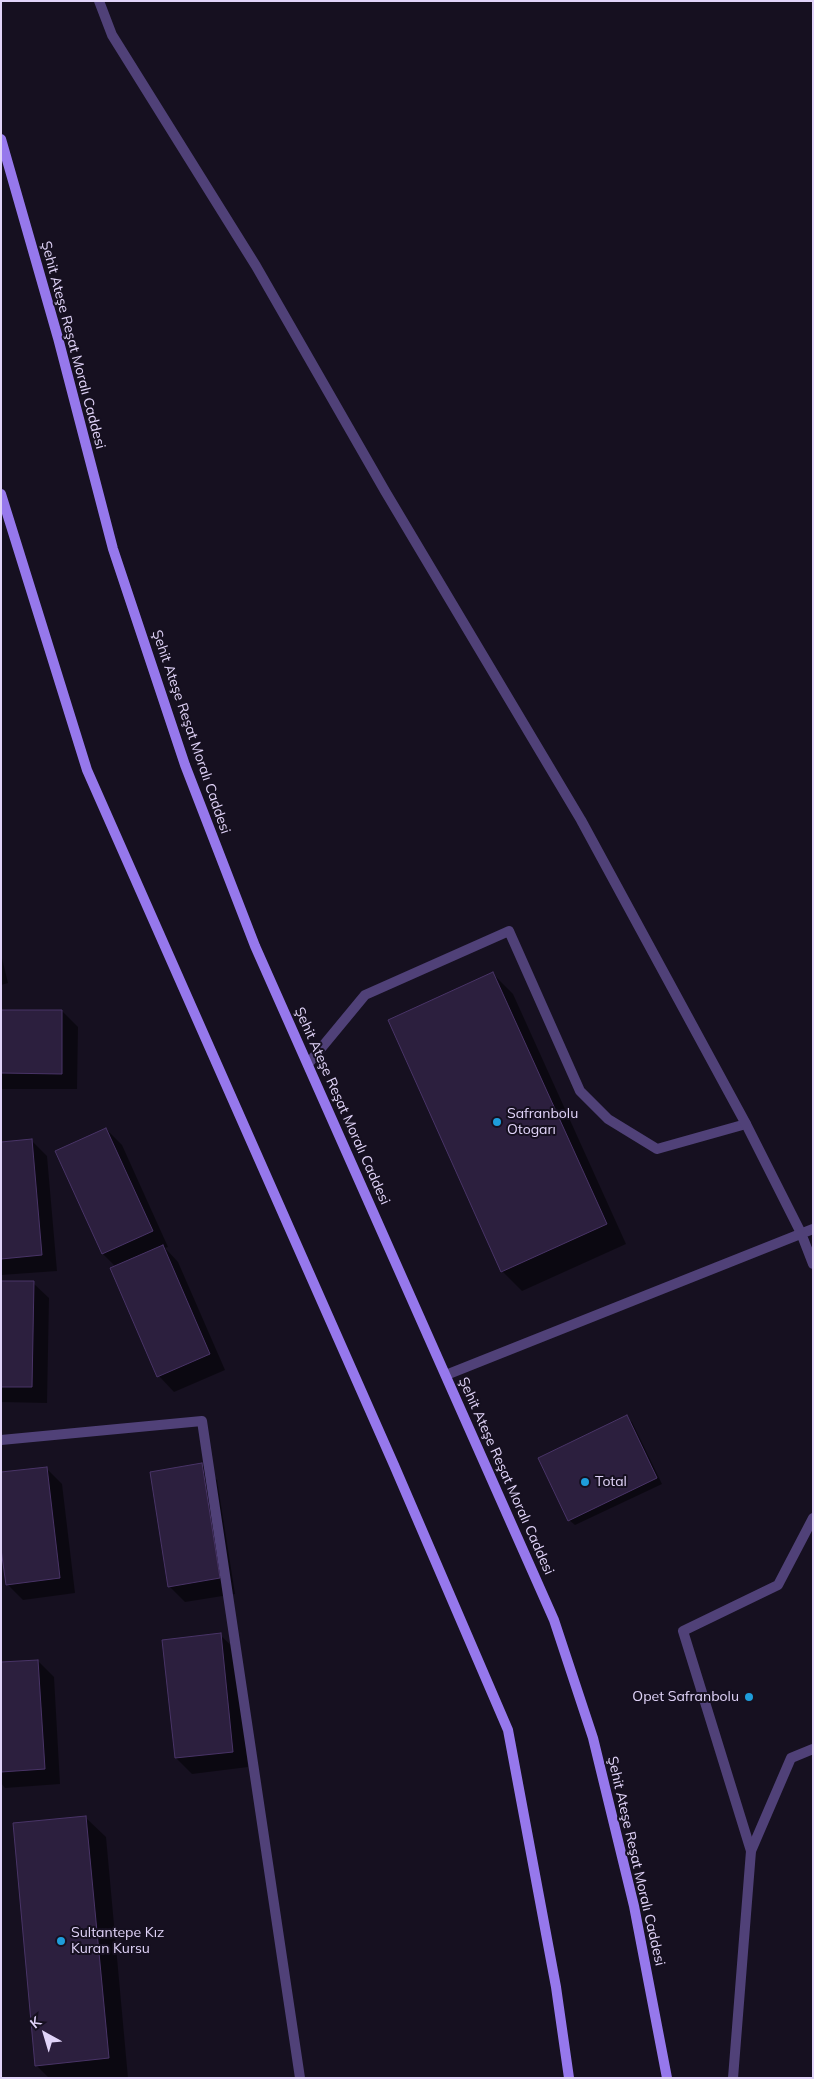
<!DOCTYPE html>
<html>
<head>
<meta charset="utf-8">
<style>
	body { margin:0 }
	#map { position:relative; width:814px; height:2079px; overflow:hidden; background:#161020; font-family:Mulish,sans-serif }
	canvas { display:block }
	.frame { position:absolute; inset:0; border:2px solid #e1d4f9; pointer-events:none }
	.north { position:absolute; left:20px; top:2009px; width:50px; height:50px; -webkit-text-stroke:4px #161020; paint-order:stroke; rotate:321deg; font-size:14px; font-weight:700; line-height:20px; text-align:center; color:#e1d4f9 }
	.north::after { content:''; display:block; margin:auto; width:18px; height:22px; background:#e1d4f9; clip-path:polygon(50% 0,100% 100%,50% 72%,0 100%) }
</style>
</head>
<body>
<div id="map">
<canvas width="814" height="2079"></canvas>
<div class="frame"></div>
<div class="north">K</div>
</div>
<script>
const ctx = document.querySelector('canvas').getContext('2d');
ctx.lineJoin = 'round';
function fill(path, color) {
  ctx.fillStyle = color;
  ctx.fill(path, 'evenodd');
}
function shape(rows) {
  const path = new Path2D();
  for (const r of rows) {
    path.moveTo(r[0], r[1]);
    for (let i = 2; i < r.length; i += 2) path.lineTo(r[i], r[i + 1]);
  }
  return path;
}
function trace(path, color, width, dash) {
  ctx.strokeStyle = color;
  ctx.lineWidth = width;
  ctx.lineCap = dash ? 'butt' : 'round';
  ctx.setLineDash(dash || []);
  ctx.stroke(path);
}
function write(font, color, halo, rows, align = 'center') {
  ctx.font = font + ' Mulish,sans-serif';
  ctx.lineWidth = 4;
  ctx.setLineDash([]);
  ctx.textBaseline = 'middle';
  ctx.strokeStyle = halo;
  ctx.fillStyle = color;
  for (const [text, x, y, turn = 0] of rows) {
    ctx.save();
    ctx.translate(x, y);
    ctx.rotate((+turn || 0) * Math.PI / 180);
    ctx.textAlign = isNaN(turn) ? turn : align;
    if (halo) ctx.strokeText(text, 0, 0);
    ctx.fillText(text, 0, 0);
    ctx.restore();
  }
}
fill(shape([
	[1,954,8,983,1,985],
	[493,974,513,994,626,1244,522,1291,502,1271],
	[1,1011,62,1011,78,1027,77,1089,1,1089],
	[106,1129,122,1145,168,1247,165,1248,178,1262,225,1370,174,1392,159,1376,112,1268,116,1267,103,1254],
	[32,1141,47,1156,57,1271,1,1275,1,1143],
	[1,1282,33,1283,49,1298,47,1403,1,1402],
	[626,1417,632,1422,662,1484,575,1525,569,1520,540,1458],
	[202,1465,217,1480,235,1594,185,1602,169,1586],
	[46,1468,62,1484,75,1593,23,1600,7,1584],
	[220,1635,236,1650,248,1767,192,1774,176,1758],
	[38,1661,54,1677,60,1784,5,1788,1,1783,1,1664],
	[86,1818,106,1837,128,2078,49,2078,36,2065]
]), '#0007');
const building = shape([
	[493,972,607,1224,501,1272,388,1020,493,972],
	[1,1010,62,1010,62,1074,1,1073,1,1010],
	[106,1128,153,1231,102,1254,55,1151,106,1128],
	[32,1139,42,1255,1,1259,1,1142,32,1139],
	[163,1245,210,1354,157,1377,110,1268,163,1245],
	[1,1281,34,1281,32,1387,1,1387,1,1281],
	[627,1415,657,1478,568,1521,538,1458,627,1415],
	[202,1463,220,1578,168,1587,150,1472,202,1463],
	[47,1467,60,1578,6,1585,1,1549,1,1472,47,1467],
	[221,1633,233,1752,175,1758,162,1640,221,1633],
	[38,1660,45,1769,1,1772,1,1662,38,1660],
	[86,1816,109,2058,35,2066,13,1823,86,1816]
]);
fill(building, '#2c1f3e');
trace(building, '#493467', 1);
trace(shape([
	[308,1064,365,995,509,931,580,1091,608,1119,657,1149,746,1124],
	[751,1851,683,1631,778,1585,813,1518]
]), '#504178', 10);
trace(shape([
	[99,1,112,35,256,266,385,491,581,820,746,1124,801,1233,813,1264],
	[446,1375,813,1229],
	[1,1440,202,1421,300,2078],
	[733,2078,751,1851,791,1758,813,1749]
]), '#504178', 10);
trace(shape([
	[1,139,58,338,113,549,185,765,255,946,554,1620,593,1738,634,1906,667,2078],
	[1,494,87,770,394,1465,508,1730,556,1987,569,2078]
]), '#9678ec', 10);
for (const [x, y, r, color] of [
	[497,1122,5,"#1e9ddb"],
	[585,1482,5,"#1e9ddb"],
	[749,1697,5,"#1e9ddb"],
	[61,1941,5,"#1e9ddb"]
]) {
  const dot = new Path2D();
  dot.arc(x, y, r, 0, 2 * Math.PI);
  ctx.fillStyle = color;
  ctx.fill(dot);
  trace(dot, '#161020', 2);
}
write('14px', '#e1d4f9', '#161020', [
	["Şehit Ateşe Reşat Moralı Caddesi",73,345,75],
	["Şehit Ateşe Reşat Moralı Caddesi",191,732,71],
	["Şehit Ateşe Reşat Moralı Caddesi",342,1106,66],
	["Şehit Ateşe Reşat Moralı Caddesi",506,1476,66],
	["Şehit Ateşe Reşat Moralı Caddesi",636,1861,77]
]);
write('14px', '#e1d4f9', '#161020', [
	["Safranbolu",507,1114],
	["Otogarı",507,1130],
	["Total",595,1482],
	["Opet Safranbolu",739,1697,"right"],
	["Sultantepe Kız",71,1933],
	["Kuran Kursu",71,1949]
], 'left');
</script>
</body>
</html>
